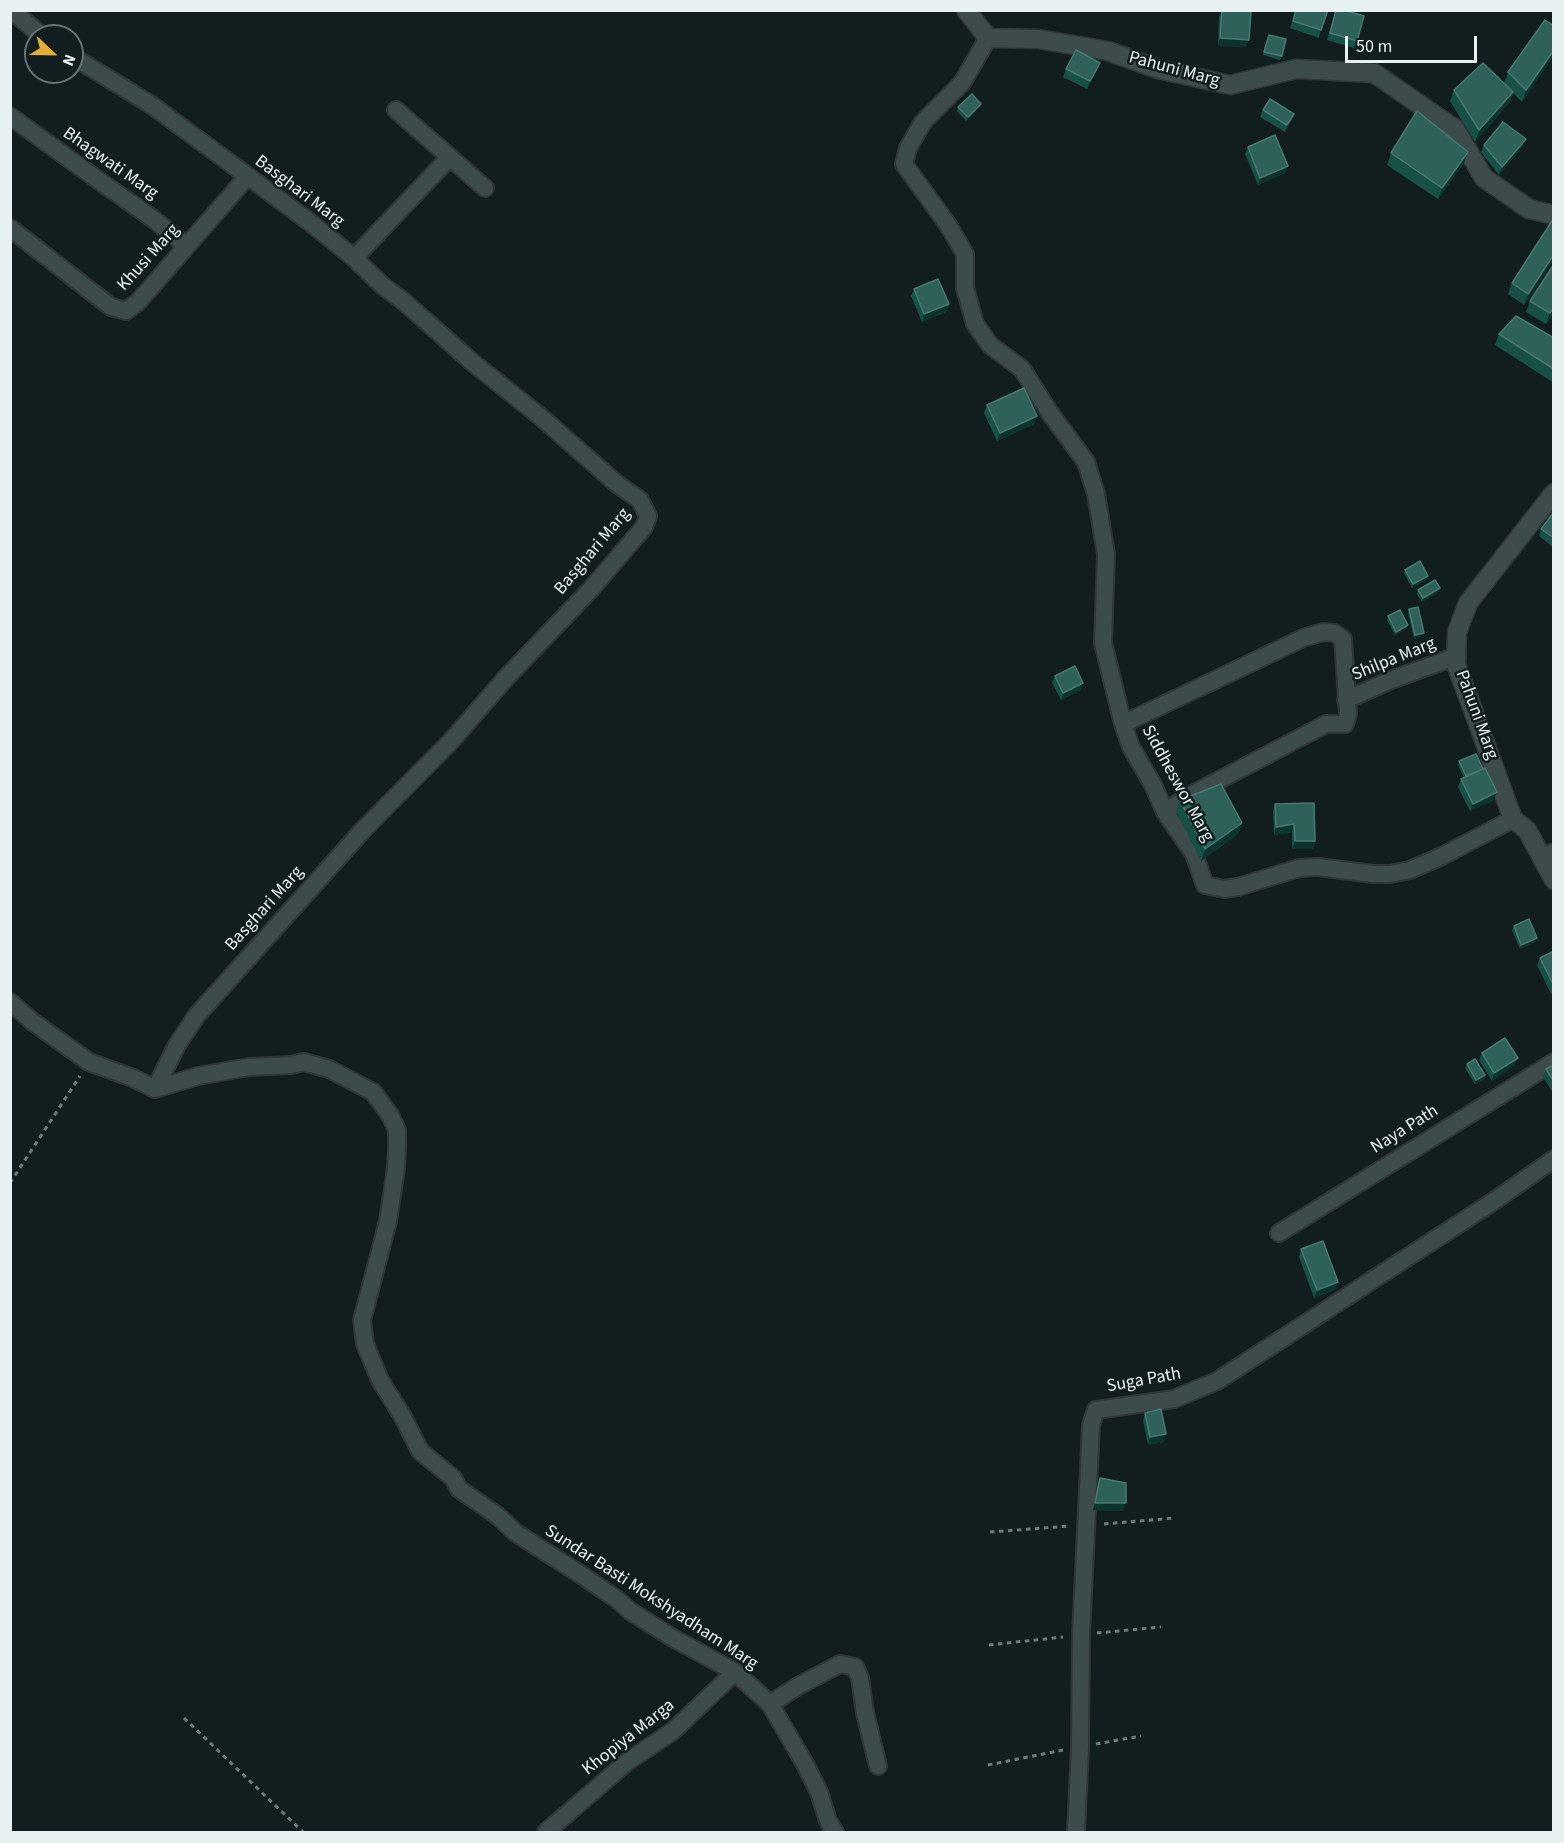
<!DOCTYPE html>
<html>
<head>
<meta charset="utf-8">
<style>
	body { margin:0 }
	#map { position:relative; width:1564px; height:1843px; overflow:hidden; background:#111d1e; font-family:"Source Sans 3",sans-serif }
	canvas { display:block }
	.frame { position:absolute; inset:0; border:12px solid #e8f1f1; pointer-events:none }
	.north { position:absolute; left:24px; top:24px; width:60px; height:60px; box-sizing:border-box; background:#111d1e; border:2px solid #677272; border-radius:50%; rotate:112deg; font-size:16px; font-weight:700; line-height:24px; text-align:center; color:#e8f1f1 }
	.north::after { content:''; display:block; margin:auto; width:21px; height:27px; background:#e3ae35; clip-path:polygon(50% 0,100% 100%,50% 72%,0 100%) }
	.scale { position:absolute; left:1345px; top:36px; width:132px; height:27px; box-sizing:border-box; border:3px solid #e8f1f1; border-top:0; padding-left:8px; font-size:18px; line-height:21px; white-space:nowrap; color:#e8f1f1; -webkit-text-stroke:4px #111d1e; paint-order:stroke }
</style>
</head>
<body>
<div id="map">
<canvas width="1564" height="1843"></canvas>
<div class="frame"></div>
<div class="north">N</div>
<div class="scale">50 m</div>
</div>
<script>
const ctx = document.querySelector('canvas').getContext('2d');
ctx.lineJoin = 'round';
function shape(rows) {
  const path = new Path2D();
  for (const r of rows) {
    path.moveTo(r[0], r[1]);
    for (let i = 2; i < r.length; i += 2) path.lineTo(r[i], r[i + 1]);
  }
  return path;
}
function trace(path, color, width, dash) {
  ctx.strokeStyle = color;
  ctx.lineWidth = width;
  ctx.lineCap = dash ? 'butt' : 'round';
  ctx.setLineDash(dash || []);
  ctx.stroke(path);
}
function fill(path, color) {
  ctx.fillStyle = color;
  ctx.fill(path, 'evenodd');
}
function write(font, color, halo, rows, align = 'center') {
  ctx.font = font + ' "Source Sans 3",sans-serif';
  ctx.lineWidth = 5;
  ctx.setLineDash([]);
  ctx.textBaseline = 'middle';
  ctx.strokeStyle = halo;
  ctx.fillStyle = color;
  for (const [text, x, y, turn = 0] of rows) {
    ctx.save();
    ctx.translate(x, y);
    ctx.rotate((+turn || 0) * Math.PI / 180);
    ctx.textAlign = isNaN(turn) ? turn : align;
    if (halo) ctx.strokeText(text, 0, 0);
    ctx.fillText(text, 0, 0);
    ctx.restore();
  }
}
const minor = shape([
	[11,10,42,36],
	[988,38,962,83,923,122,908,148,904,164,948,225,965,254,965,288,975,324,990,345,1022,369,1050,413,1086,462,1096,494,1106,554,1103,643,1123,724,1131,747,1153,785,1165,812,1194,854,1205,885,1224,889,1238,887,1299,868,1318,867,1373,874,1390,874,1410,870,1442,856,1513,819],
	[72,56,153,106,311,223,354,258,383,286,402,300,472,362,541,417,617,484,640,500,648,516,644,527,591,589,504,680,452,740,363,830,197,1015,177,1045,155,1089],
	[396,110,485,188],
	[10,116,105,185,152,218,187,246],
	[10,228,111,307,126,311,138,302,247,177],
	[354,258,450,157],
	[1346,700,1391,680,1457,656],
	[1123,724,1303,638,1323,632,1334,633,1343,639,1348,714,1345,724,1326,724,1187,797,1165,812],
	[1542,857,1554,852],
	[10,1002,33,1022,89,1062,133,1078,155,1089,198,1076,249,1067,291,1065,304,1062,329,1069,373,1092,390,1115,397,1130,397,1147,396,1168,388,1221,362,1320,365,1344,380,1380,403,1417,420,1451,453,1478,459,1489,498,1516,516,1533,580,1574,618,1600,630,1611,673,1638,735,1672,770,1704,805,1764,819,1792,828,1821,835,1832],
	[1279,1233,1554,1062],
	[770,1704,798,1686,840,1664,855,1667,860,1678,865,1713,878,1766],
	[546,1832,627,1762,673,1731,735,1672],
	[1076,1832,1080,1747,1081,1635,1091,1425,1096,1410,1174,1399,1217,1381,1494,1201,1554,1159]
]);
const tertiary = shape([
	[966,10,988,38,1038,39,1108,51,1158,69,1230,85,1296,69,1374,73,1455,129,1484,178,1529,209,1554,215],
	[1554,493,1468,603,1457,632,1456,664,1513,819,1527,830,1554,880]
]);
trace(minor, '#2f3637', 20);
trace(tertiary, '#2f3637', 21);
trace(shape([
	[10,1183,80,1076],
	[1104,1524,1174,1518],
	[990,1532,1070,1526],
	[1097,1633,1161,1627],
	[989,1645,1063,1637],
	[184,1718,303,1832],
	[1096,1744,1141,1736],
	[988,1765,1063,1750]
]), '#6f7a7b', 3, [4.5, 4.5]);
trace(minor, '#3e4b4c', 16);
trace(tertiary, '#3e4b4c', 18);
fill(shape([
	[1222,10,1246,47,1218,46,1219,17],
	[1296,10,1321,30,1319,38,1290,28],
	[1336,10,1357,41,1354,48,1327,40],
	[1554,26,1554,55,1522,102,1513,93,1509,103,1475,142,1450,101,1454,90,1504,84,1508,72],
	[1267,38,1282,56,1280,60,1263,55],
	[1066,69,1097,70,1087,89,1063,77],
	[981,104,979,107,966,121,957,111,958,107],
	[1263,110,1294,114,1291,121,1285,132,1260,117],
	[1484,145,1523,146,1499,175,1481,152],
	[1248,147,1288,166,1285,173,1258,185,1245,154],
	[1468,152,1464,163,1438,199,1387,165,1391,153],
	[1554,222,1554,259,1524,305,1508,294,1512,283],
	[1554,264,1554,312,1546,324,1526,312,1530,301],
	[914,289,949,304,946,312,922,322,911,296],
	[1499,334,1554,338,1554,383,1495,345],
	[987,405,1037,416,1034,424,997,441,984,413],
	[1554,512,1554,548,1539,536,1541,529],
	[1405,570,1428,576,1427,579,1412,588,1404,573],
	[1440,588,1439,591,1422,602,1417,594,1418,590],
	[1409,609,1422,636,1414,639,1408,613],
	[1388,616,1408,625,1406,629,1395,635,1387,620],
	[1055,676,1081,690,1061,700,1052,683],
	[1459,761,1483,769,1494,800,1470,811,1458,787,1461,779,1464,778,1458,765],
	[1180,800,1242,823,1238,834,1201,861,1176,811],
	[1275,804,1315,841,1313,849,1292,849,1292,832,1274,835,1273,812],
	[1514,926,1537,938,1535,942,1520,949,1512,930],
	[1554,951,1554,993,1551,994,1537,965,1540,958],
	[1482,1053,1515,1065,1492,1081,1479,1060],
	[1467,1064,1484,1079,1475,1084,1465,1068],
	[1554,1065,1554,1090,1552,1091,1543,1077,1546,1069],
	[1301,1249,1336,1289,1314,1298,1299,1257],
	[1145,1413,1164,1442,1148,1445,1143,1420],
	[1100,1478,1123,1511,1093,1510,1098,1486]
]), '#175047');
fill(shape([
	[1220,38,1249,40,1246,47,1218,46],
	[1554,50,1554,55,1522,102,1526,90],
	[1100,63,1097,70,1087,89,1090,81],
	[1513,92,1509,103,1475,142,1479,130],
	[981,104,979,107,966,121,968,117],
	[1294,114,1291,121,1285,132,1287,125],
	[1526,139,1523,146,1499,175,1502,167],
	[1468,152,1464,163,1438,199,1442,188],
	[1288,166,1285,173,1258,185,1260,178],
	[1554,254,1554,259,1524,305,1528,294],
	[949,304,946,312,922,322,924,314],
	[1554,307,1554,312,1546,324,1550,313],
	[1037,416,1034,424,997,441,1000,433],
	[1428,576,1427,579,1412,588,1413,584],
	[1440,588,1439,591,1422,602,1423,598],
	[1408,625,1406,629,1395,635,1396,632],
	[1424,633,1422,636,1414,639,1415,635],
	[1083,683,1081,690,1061,700,1063,693],
	[1497,792,1494,800,1470,811,1473,804],
	[1242,823,1238,834,1201,861,1205,849],
	[1294,824,1292,832,1274,835,1276,827],
	[1295,841,1315,841,1313,849,1292,849],
	[1537,938,1535,942,1520,949,1521,945],
	[1518,1058,1515,1065,1492,1081,1494,1073],
	[1485,1075,1484,1079,1475,1084,1476,1080],
	[1338,1282,1336,1289,1314,1298,1317,1290],
	[1166,1434,1164,1442,1148,1445,1150,1437],
	[1095,1503,1126,1503,1123,1511,1093,1510]
]), '#0b342f');
const building = shape([
	[1222,10,1251,11,1249,40,1220,38,1222,10],
	[1296,10,1328,10,1321,30,1293,21,1296,10],
	[1336,10,1344,10,1364,16,1357,41,1330,33,1336,10],
	[1545,20,1554,26,1554,50,1526,90,1508,72,1545,20],
	[1269,35,1286,39,1282,56,1264,52,1269,35],
	[1076,50,1100,63,1090,81,1066,69,1076,50],
	[1483,63,1513,92,1479,130,1454,90,1483,63],
	[972,94,981,104,968,117,958,107,972,94],
	[1270,99,1294,114,1287,125,1263,110,1270,99],
	[1417,111,1468,152,1442,188,1391,153,1417,111],
	[1503,122,1526,139,1502,167,1484,145,1503,122],
	[1275,135,1288,166,1260,178,1248,147,1275,135],
	[1552,221,1554,222,1554,254,1528,294,1512,283,1552,221],
	[1554,264,1554,307,1550,313,1530,301,1554,264],
	[938,279,949,304,924,314,914,289,938,279],
	[1516,316,1554,338,1554,369,1499,334,1516,316],
	[1024,388,1037,416,1000,433,987,405,1024,388],
	[1554,512,1554,538,1541,529,1554,512],
	[1420,561,1428,576,1413,584,1405,570,1420,561],
	[1435,580,1440,588,1423,598,1418,590,1435,580],
	[1418,607,1424,633,1415,635,1409,609,1418,607],
	[1400,610,1408,625,1396,632,1388,616,1400,610],
	[1075,666,1083,683,1063,693,1055,676,1075,666],
	[1476,754,1483,769,1466,776,1459,761,1476,754],
	[1485,768,1497,792,1473,804,1461,779,1485,768],
	[1221,784,1242,823,1205,849,1180,800,1221,784],
	[1314,803,1315,841,1295,841,1294,824,1276,827,1275,804,1314,803],
	[1529,919,1537,938,1521,945,1514,926,1529,919],
	[1554,951,1554,986,1540,958,1554,951],
	[1505,1038,1518,1058,1494,1073,1482,1053,1505,1038],
	[1475,1059,1485,1075,1476,1080,1467,1064,1475,1059],
	[1554,1065,1554,1082,1546,1069,1554,1065],
	[1323,1241,1338,1282,1317,1290,1301,1249,1323,1241],
	[1161,1409,1166,1434,1150,1437,1145,1413,1161,1409],
	[1100,1478,1126,1483,1126,1503,1095,1503,1100,1478]
]);
fill(building, '#2d6159');
trace(building, '#4a7871', 1.5);
write('18px', '#e8f1f1', '#111d1e', [
	["Pahuni Marg",1174,70,15],
	["Bhagwati Marg",110,164,35],
	["Basghari Marg",299,192,37],
	["Khusi Marg",149,258,-48],
	["Basghari Marg",593,552,-50],
	["Shilpa Marg",1394,660,-22],
	["Pahuni Marg",1476,715,70],
	["Siddheswor Marg",1177,784,61],
	["Basghari Marg",265,909,-48],
	["Naya Path",1405,1130,-32],
	["Suga Path",1144,1381,-10],
	["Sundar Basti Mokshyadham Marg",651,1598,33],
	["Khopiya Marga",629,1738,-38]
]);
</script>
</body>
</html>
